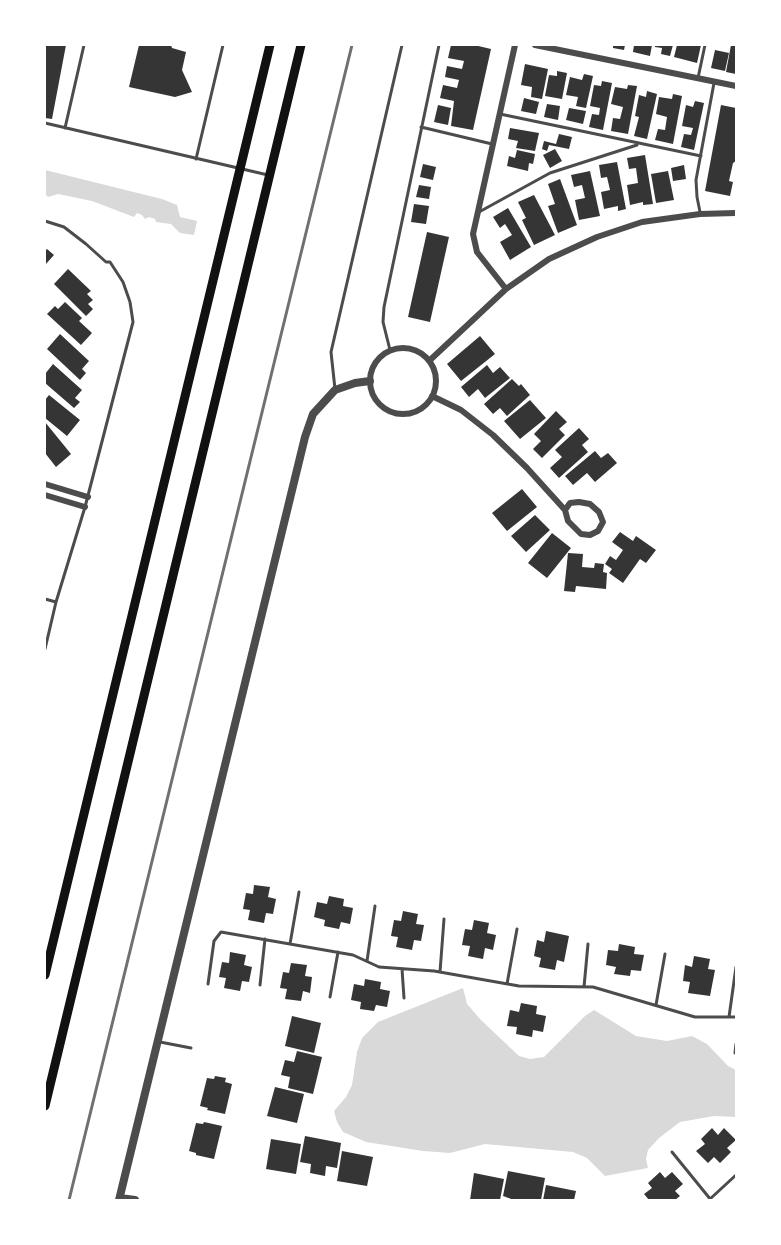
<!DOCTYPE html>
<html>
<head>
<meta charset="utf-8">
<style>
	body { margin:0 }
	#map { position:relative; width:781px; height:1245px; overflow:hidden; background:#fff; font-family:"DejaVu Sans",sans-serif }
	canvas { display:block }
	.frame { position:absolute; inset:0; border:46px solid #fff; pointer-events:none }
</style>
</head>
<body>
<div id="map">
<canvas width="781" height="1245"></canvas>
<div class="frame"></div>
</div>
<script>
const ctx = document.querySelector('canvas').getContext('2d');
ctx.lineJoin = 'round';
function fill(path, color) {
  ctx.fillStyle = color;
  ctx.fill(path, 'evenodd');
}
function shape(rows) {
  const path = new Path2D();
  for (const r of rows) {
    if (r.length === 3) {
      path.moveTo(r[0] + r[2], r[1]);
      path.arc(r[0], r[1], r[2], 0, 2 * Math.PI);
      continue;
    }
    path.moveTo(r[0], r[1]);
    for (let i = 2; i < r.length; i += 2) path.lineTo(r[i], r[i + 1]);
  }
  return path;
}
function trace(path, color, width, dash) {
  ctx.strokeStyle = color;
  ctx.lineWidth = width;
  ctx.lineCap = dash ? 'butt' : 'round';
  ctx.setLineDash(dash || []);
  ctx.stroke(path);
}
fill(shape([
	[45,170,162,199,177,205,180,217,197,221,194,235,180,233,171,224,156,222,155,219,149,217,145,219,142,215,137,213,134,217,92,201,58,194,48,197,45,194],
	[463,988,467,1004,481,1020,519,1056,530,1059,544,1057,585,1016,594,1010,636,1036,667,1041,692,1036,707,1044,728,1066,736,1070,736,1117,714,1116,680,1122,659,1138,648,1150,646,1159,648,1168,605,1176,587,1158,573,1152,485,1144,450,1153,423,1151,366,1142,343,1132,337,1122,334,1111,346,1097,352,1085,357,1052,362,1038,378,1022]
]), '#d9d9d9');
fill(shape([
	[45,45,66,45,52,119,45,118],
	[139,45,171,45,172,48,186,52,182,70,192,92,175,97,129,87],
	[451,45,474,45,491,49,473,130,451,126,454,101,440,98,443,85,457,88,459,80,445,77,447,66,462,69,464,61,448,58],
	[613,45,625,45,624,50,613,48],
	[634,45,652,45,650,56,633,52],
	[655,45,673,45,670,56,661,54,662,48,655,47],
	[677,45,701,45,697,63,674,57],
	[731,45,736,45,736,74,726,72],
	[715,50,729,53,725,71,711,68],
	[525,64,548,69,542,99,531,97,532,87,521,85],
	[557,71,567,73,562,99,545,96,549,75,557,76],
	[584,74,593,76,586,108,576,106,578,97,566,95,570,77,582,80],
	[602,81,612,83,603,130,589,127,592,114,599,115,600,108,590,106,594,85,601,86],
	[628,85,637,86,628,134,611,131,613,118,620,119,623,107,611,104,615,87,627,89],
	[647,91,657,94,647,139,634,136,639,117,635,116,639,95,646,97],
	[673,94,682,96,673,144,655,140,658,129,665,130,667,117,656,114,659,97,672,99],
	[524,98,539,102,536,114,521,111],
	[695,101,704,103,694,150,681,147,684,134,691,135,693,128,682,126,686,105,693,107],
	[547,104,560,106,558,120,544,117],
	[438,105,451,108,448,125,434,122],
	[721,105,736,108,736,161,733,163,729,181,733,182,730,196,705,191],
	[569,108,586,111,583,124,566,120],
	[510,128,539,133,535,151,516,148,518,141,508,139],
	[559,134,572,137,569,149,549,145,547,151,542,149,544,141,556,144],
	[555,149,562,161,550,168,543,155],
	[517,150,535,154,533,164,529,163,528,171,507,166,509,156,515,158],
	[645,155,653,204,643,205,643,202,630,205,627,185,638,183,636,168,629,169,627,158],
	[617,162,626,209,618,211,618,206,604,209,601,192,610,190,607,177,601,178,599,165],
	[423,164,436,167,433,180,420,177],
	[684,165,686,179,673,181,671,168],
	[590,171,600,216,579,220,575,200,585,198,582,185,574,187,571,175],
	[668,171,674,200,656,203,651,174],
	[560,179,577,225,558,233,548,206,555,204,548,184],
	[419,185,431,187,429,199,416,197],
	[534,195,555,235,534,245,522,220,526,218,518,202],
	[414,204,429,206,426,224,411,222],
	[508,208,531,247,510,260,500,242,512,235,505,224,500,228,493,217],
	[427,232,449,237,430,322,408,317],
	[47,249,54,255,45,265,45,251],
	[68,269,91,291,87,294,93,300,88,304,93,309,86,316,54,284],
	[65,302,82,318,79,321,92,333,81,345,47,314,55,306,58,309],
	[60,334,89,361,82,369,86,373,80,380,47,349],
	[480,336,495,354,461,381,447,364],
	[53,364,82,390,75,398,80,402,74,408,45,383,45,374],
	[487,365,493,373,500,367,510,378,485,398,478,389,469,397,461,387],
	[512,379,519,386,521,384,530,395,507,416,500,408,493,414,484,404],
	[49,395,80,420,67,436,45,418,45,400],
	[530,400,546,418,520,439,504,421],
	[556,411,567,422,559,429,565,435,542,458,533,449,541,441,534,434],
	[45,422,71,454,56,467,45,453],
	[579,428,589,439,582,445,588,452,559,478,550,468,562,457,555,450],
	[595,451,601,458,608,453,617,463,595,482,587,473,573,485,565,476],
	[522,489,537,507,507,531,492,513],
	[535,515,550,530,526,552,511,536],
	[620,532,633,541,636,536,656,550,646,563,640,559,623,583,609,573,612,569,605,564,610,556,616,560,623,550,612,542],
	[552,533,571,548,547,578,528,563],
	[568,553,583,554,582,567,594,568,595,563,604,564,603,572,607,573,606,589,576,586,575,592,564,591],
	[254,885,270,887,268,897,276,899,273,914,266,913,264,923,248,920,250,910,243,909,246,893,253,894],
	[329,896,344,899,343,906,353,908,350,924,341,922,339,929,324,926,325,920,314,917,317,902,327,904],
	[403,911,418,914,416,924,424,925,421,941,414,940,412,950,396,947,398,937,391,936,394,920,401,921],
	[474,920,489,923,487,933,496,935,493,950,485,948,483,959,468,956,470,946,462,945,465,929,472,930],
	[546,931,569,936,564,962,557,960,555,970,539,967,541,958,534,956,537,940,544,942],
	[619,944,635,947,634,954,644,955,641,971,631,970,630,976,614,974,616,967,606,965,608,950,618,951],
	[230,952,246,955,244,965,252,967,249,982,242,981,240,991,224,988,226,978,219,977,222,962,229,963],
	[694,956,710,959,708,969,715,970,710,996,688,993,690,982,683,981,685,965,692,967],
	[291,963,307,965,305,976,312,977,310,993,303,991,301,1001,285,999,287,989,280,988,283,972,289,973],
	[365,979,381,982,380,989,390,991,387,1007,376,1005,374,1011,360,1009,361,1002,351,1000,354,984,364,986],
	[521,1003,537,1006,536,1014,546,1016,543,1032,533,1030,532,1037,516,1034,517,1027,507,1026,510,1010,519,1012],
	[292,1016,321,1023,314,1053,285,1046],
	[297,1051,322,1057,313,1094,288,1088,290,1077,281,1075,285,1060,294,1062],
	[215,1076,226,1078,225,1082,232,1084,225,1114,207,1110,208,1108,200,1106,207,1078,214,1079],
	[275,1087,304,1094,297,1123,267,1116],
	[204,1122,222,1126,214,1159,196,1155,196,1153,189,1151,196,1123,203,1124],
	[712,1128,718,1135,724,1128,736,1140,727,1148,731,1152,720,1163,714,1157,708,1163,696,1151,705,1144,701,1139],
	[305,1136,341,1143,337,1168,326,1166,325,1176,310,1173,311,1164,300,1162],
	[271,1139,301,1144,296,1174,266,1169],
	[342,1151,373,1157,367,1186,337,1181],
	[508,1171,545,1178,541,1200,514,1200,503,1196],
	[660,1172,665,1178,672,1172,683,1184,675,1191,680,1196,675,1200,649,1200,644,1194,652,1188,648,1183],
	[474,1173,504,1179,500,1200,470,1200],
	[546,1185,576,1191,574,1200,543,1200]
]), '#353535');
trace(shape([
	[698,78,705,45],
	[500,114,701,156],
	[45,123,268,175],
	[421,127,492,144],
	[65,128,84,45],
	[196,159,223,45],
	[479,212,550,173,637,145],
	[700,212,697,197,696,180,714,83],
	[45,221,64,227,86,244,106,262,110,262,123,282,130,302,133,322,85,507,56,602,45,649],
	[390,350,383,322,384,307,439,45],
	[335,389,331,352,402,45],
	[45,599,56,602],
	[290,944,299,892],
	[367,961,375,906],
	[402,969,404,998],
	[440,972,444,919],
	[208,984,214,941,221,932,353,955,379,967,434,971,519,986,593,987,695,1017,736,1017],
	[507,984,517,929],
	[260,985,265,939],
	[584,987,588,944],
	[330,997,338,952],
	[656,1005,665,954],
	[729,1017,736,967],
	[160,1042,191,1048],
	[735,1053,736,1044],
	[672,1152,711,1200],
	[710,1199,736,1175]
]), '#4c4c4c', 3);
trace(shape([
	[535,45,736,86],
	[506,289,477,252,473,234,515,45],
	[403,381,33],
	[429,361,506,289,549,259,597,237,642,222,700,214,736,213],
	[432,396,461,410,493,435,527,468,565,510,568,521,581,534,590,535,598,531,603,522,599,512,590,504,579,502,570,503,565,510],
	[45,484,88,497],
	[45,495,85,507]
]), '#4c4c4c', 6);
trace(shape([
	[120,1198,135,1200],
	[119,1200,305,437,313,414,335,390,355,383,370,381]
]), '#4c4c4c', 8);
trace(shape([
	[45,975,270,45],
	[45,1106,301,45]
]), '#111', 9);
trace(shape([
	[69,1200,352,45]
]), '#707070', 3);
</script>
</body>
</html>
